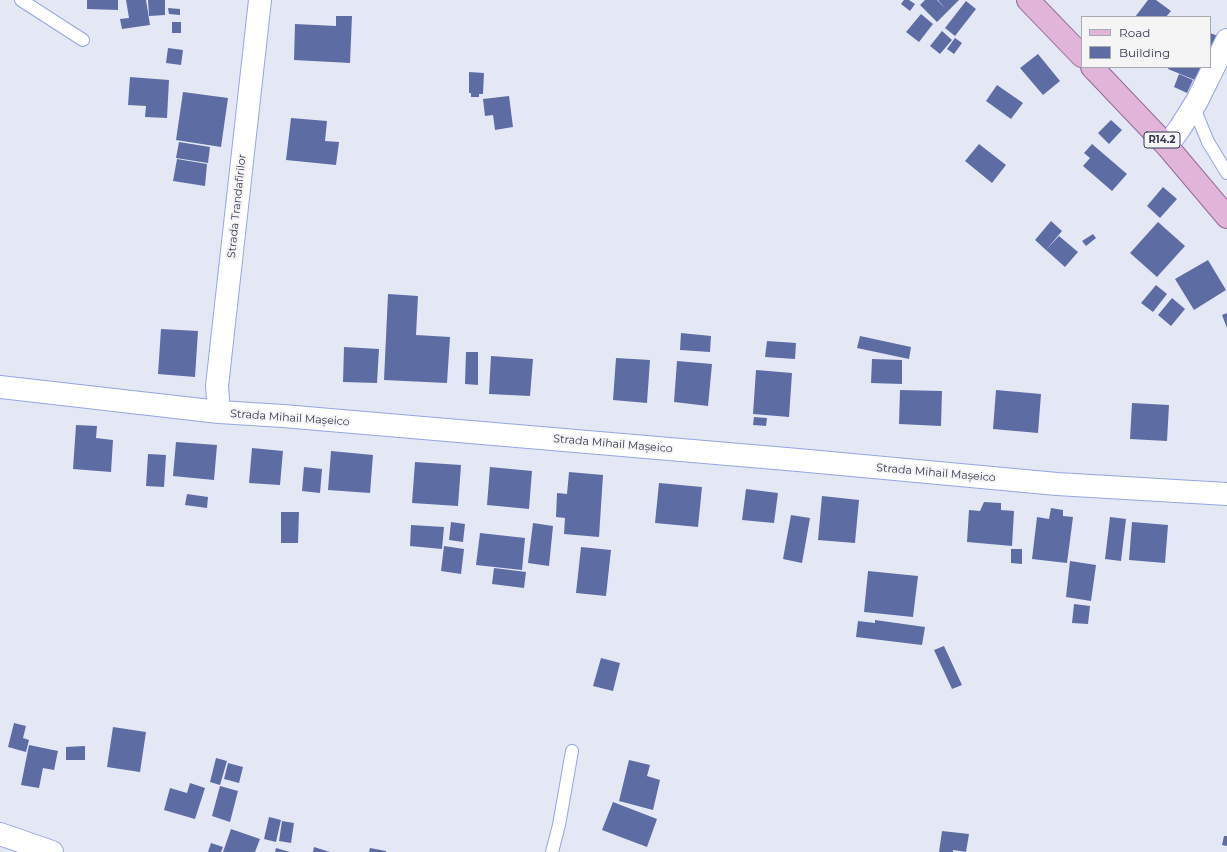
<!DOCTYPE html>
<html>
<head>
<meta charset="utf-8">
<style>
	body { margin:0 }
	#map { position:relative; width:1227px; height:852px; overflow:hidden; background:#e4e8f5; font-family:Montserrat,sans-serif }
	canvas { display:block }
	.legend { position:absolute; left:1081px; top:16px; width:130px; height:52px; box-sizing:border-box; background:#f5f5f5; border:1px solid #a7a9b3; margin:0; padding:5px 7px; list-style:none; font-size:12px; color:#323851 }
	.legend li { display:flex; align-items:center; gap:8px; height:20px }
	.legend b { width:20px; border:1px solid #a7a9b3 }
</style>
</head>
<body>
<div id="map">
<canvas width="1227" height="852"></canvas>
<ul class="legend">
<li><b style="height:5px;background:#e1b4da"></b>Road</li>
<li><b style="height:11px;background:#5e6ca4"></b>Building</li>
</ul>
</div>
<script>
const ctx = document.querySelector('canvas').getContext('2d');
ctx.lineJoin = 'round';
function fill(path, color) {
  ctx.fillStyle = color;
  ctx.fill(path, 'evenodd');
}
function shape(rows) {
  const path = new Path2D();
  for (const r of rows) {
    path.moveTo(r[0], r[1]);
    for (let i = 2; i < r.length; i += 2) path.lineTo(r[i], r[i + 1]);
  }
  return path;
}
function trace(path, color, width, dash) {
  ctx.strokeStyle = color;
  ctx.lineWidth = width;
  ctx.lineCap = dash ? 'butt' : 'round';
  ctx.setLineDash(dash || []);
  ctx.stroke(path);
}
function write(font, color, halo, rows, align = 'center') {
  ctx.font = font + ' Montserrat,sans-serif';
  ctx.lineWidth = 4;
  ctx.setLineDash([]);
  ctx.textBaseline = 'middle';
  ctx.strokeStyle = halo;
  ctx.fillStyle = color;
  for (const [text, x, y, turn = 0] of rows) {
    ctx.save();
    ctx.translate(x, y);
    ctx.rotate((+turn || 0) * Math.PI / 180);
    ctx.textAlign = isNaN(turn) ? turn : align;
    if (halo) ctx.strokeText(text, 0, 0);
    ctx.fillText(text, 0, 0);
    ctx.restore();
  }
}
fill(shape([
	[87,0,118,0,118,10,87,9],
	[126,0,146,0,150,25,122,29,120,19,129,18],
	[148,0,165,0,165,15,149,16],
	[904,0,909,0,915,4,910,11,901,4],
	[925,0,937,0,945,8,938,0,959,0,937,22,920,5],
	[1148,0,1156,0,1171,11,1166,17,1135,17],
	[966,1,976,9,955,36,945,28],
	[168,8,180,9,180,15,169,14],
	[921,14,933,24,919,42,906,32],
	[336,16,352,16,350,63,294,60,295,24,336,26],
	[172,22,181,22,181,33,172,33],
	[942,31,952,40,940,54,930,46],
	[1210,33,1218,36,1210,57],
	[955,38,962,43,954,54,947,49],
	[168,48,183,50,181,65,166,63],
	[1038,54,1060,81,1043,95,1020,68],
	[1169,67,1206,67,1200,82,1168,69],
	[469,72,484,73,483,94,479,94,479,97,471,97,471,93,469,93],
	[1179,74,1193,80,1187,93,1174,87],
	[130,77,169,80,167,118,145,117,146,106,128,105],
	[997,85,1023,103,1011,119,986,101],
	[183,92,228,98,221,147,176,140],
	[509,96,513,127,495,130,493,115,485,116,483,99],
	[291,118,327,121,325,141,339,142,336,165,286,160],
	[1111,120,1122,130,1109,144,1098,133],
	[179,142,210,147,208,163,176,158],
	[979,144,1006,165,992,183,965,161],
	[1092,144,1127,174,1112,191,1083,166,1090,158,1084,153],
	[177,159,207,164,205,186,173,181],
	[1163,187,1177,199,1160,218,1147,206],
	[1051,221,1062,231,1046,250,1035,240],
	[1158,222,1185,246,1157,277,1130,253],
	[1093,234,1096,238,1086,246,1082,241],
	[1059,236,1078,252,1065,267,1046,250],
	[1208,260,1226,290,1194,310,1175,279],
	[1156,285,1167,294,1153,312,1141,303],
	[388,294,418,296,416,335,450,337,447,383,384,380],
	[1172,298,1185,309,1171,326,1158,315],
	[1227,313,1227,328,1222,315],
	[161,329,198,331,195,377,158,374],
	[681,333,711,336,710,352,680,350],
	[860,336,911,347,909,359,857,348],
	[767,341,796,343,795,359,765,357],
	[344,347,379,349,377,383,343,382],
	[466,352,478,352,478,385,465,384],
	[491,356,533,359,530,396,489,394],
	[616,358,650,360,647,403,613,400],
	[872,359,902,360,902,384,871,383],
	[677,361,712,364,708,406,674,402],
	[756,370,792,373,789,417,753,414],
	[900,390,942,391,941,426,899,424],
	[996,390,1041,394,1038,433,993,429],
	[1132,403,1169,405,1167,441,1130,439],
	[754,417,767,418,766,426,753,425],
	[76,425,97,426,96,438,113,440,111,472,73,469],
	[176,442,217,445,214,480,173,476],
	[252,448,283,451,280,485,249,483],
	[331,451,373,455,370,493,328,490],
	[148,454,166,455,164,487,146,486],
	[415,462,461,465,458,506,412,503],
	[304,467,322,469,320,493,302,491],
	[490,467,532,471,529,509,487,505],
	[569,472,603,475,599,537,564,534,565,518,556,517,557,493,567,494],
	[659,483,702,487,698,527,655,523],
	[746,489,778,493,774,523,742,520],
	[187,494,208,497,207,508,185,505],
	[822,496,859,500,855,543,818,540],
	[984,502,1001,503,1001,510,1014,511,1012,546,967,542,969,510,980,511],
	[1051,508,1063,510,1063,516,1073,517,1067,563,1032,559,1037,517,1049,519],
	[281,512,299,512,298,543,281,543],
	[791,515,810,518,802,563,783,559],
	[1110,517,1126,519,1121,561,1105,559],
	[451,522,465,524,463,542,449,540],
	[1132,522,1168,525,1165,563,1129,560],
	[533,523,553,526,549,566,528,563],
	[411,525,444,527,442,549,410,546],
	[480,533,525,538,522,570,476,565],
	[444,546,464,549,461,574,441,571],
	[581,547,611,550,606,596,576,593],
	[1011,549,1022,549,1022,564,1011,563],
	[1070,561,1096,565,1091,601,1066,597],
	[494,568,526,572,524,588,492,584],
	[868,571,918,576,913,617,864,612],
	[1074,604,1090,606,1088,624,1072,623],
	[875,620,925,627,922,645,856,637,858,621,875,623],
	[944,646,962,685,952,689,934,650],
	[601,658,620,663,613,691,593,686],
	[14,723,26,726,23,738,29,740,26,752,8,747],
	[113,727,146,732,140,772,107,767],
	[29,745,58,751,54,770,43,768,39,788,21,785],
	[85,746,85,760,66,760,66,747],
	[216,758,227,761,220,785,210,782],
	[629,760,650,765,647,776,660,780,653,810,619,801],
	[228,763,243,767,239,783,224,779],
	[190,783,205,788,195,819,164,810,170,788,187,793],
	[220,786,238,791,230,822,212,816],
	[613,802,657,819,647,847,602,830],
	[269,817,281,820,276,842,264,839],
	[282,821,294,823,291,843,279,841],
	[231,829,260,839,255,852,223,852],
	[942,831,969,834,966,852,953,850,953,852,939,852],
	[1224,836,1227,836,1227,846,1222,845],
	[211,843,223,847,221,852,208,852],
	[314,847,330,852,313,852],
	[276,848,290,852,275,852],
	[370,848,386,851,386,852,369,852]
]), '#5e6ca4');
const lane = shape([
	[21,0,83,40],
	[1194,108,1208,142,1227,173],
	[552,852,559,825,572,751]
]);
const street = shape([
	[1167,146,1180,128,1197,101,1227,40],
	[0,387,219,412,283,416,798,460,1057,484,1227,494],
	[219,412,217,386,260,0],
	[0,834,52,852]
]);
const primary = shape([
	[1028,0,1082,56],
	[1092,67,1167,146,1227,217]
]);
trace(lane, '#95a5e2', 14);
trace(street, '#95a5e2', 24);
trace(primary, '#97689a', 24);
trace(lane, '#fff', 12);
trace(street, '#fff', 22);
trace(primary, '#e1b4da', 22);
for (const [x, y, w] of [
	[1162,140,36]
]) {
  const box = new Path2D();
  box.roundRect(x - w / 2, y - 8, w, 16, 3);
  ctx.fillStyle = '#f5f5f5';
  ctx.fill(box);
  trace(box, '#323851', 1);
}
write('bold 10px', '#323851', null, [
	["R14.2",1162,140]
]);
write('11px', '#323851', '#f5f5f5', [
	["Strada Trandafirilor",237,206,-84],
	["Strada Mihail Mașeico",290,418,4],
	["Strada Mihail Mașeico",613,444,5],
	["Strada Mihail Mașeico",936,473,5]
]);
</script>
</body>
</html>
